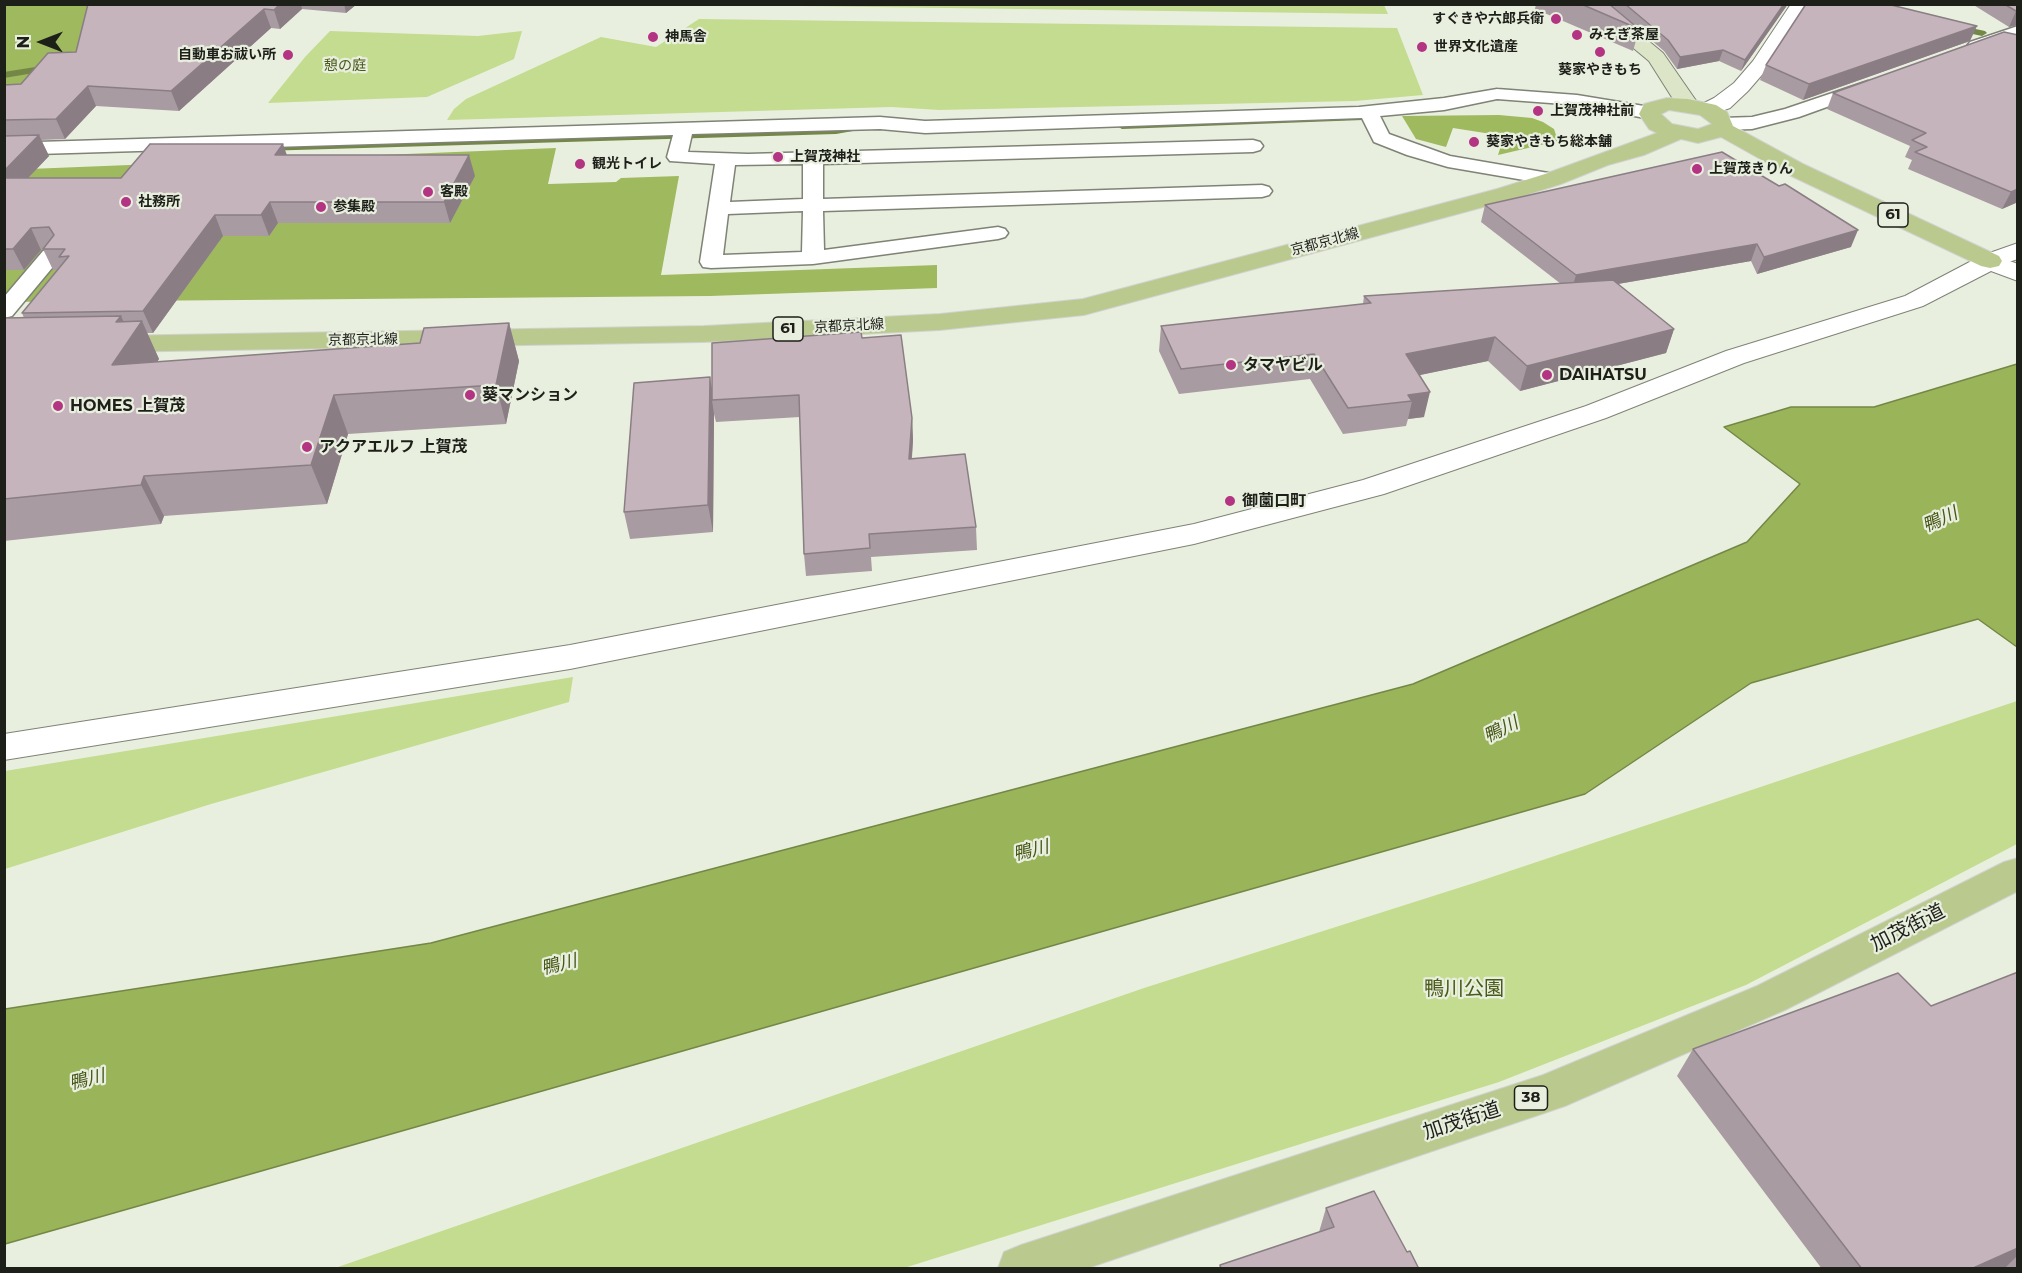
<!DOCTYPE html>
<html>
<head>
<meta charset="utf-8">
<style>
	body { margin:0 }
	#map { position:relative; width:2022px; height:1273px; overflow:hidden; background:#e9efdf; font-family:Montserrat,sans-serif }
	canvas { display:block }
	.frame { position:absolute; inset:0; border:6px solid #1d1f19; pointer-events:none }
	.north { position:absolute; left:12px; top:12px; width:60px; height:60px; -webkit-text-stroke:4px #e9efdf; paint-order:stroke; rotate:270deg; font-size:16px; font-weight:700; line-height:24px; text-align:center; color:#1d1f19 }
	.north::after { content:''; display:block; margin:auto; width:21px; height:27px; background:#1d1f19; clip-path:polygon(50% 0,100% 100%,50% 72%,0 100%) }
</style>
</head>
<body>
<div id="map">
<canvas width="2022" height="1273"></canvas>
<div class="frame"></div>
<div class="north">N</div>
</div>
<script>
const ctx = document.querySelector('canvas').getContext('2d');
ctx.lineJoin = 'round';
function fill(path, color) {
  ctx.fillStyle = color;
  ctx.fill(path, 'evenodd');
}
function shape(rows) {
  const path = new Path2D();
  for (const r of rows) {
    path.moveTo(r[0], r[1]);
    for (let i = 2; i < r.length; i += 2) path.lineTo(r[i], r[i + 1]);
  }
  return path;
}
function trace(path, color, width, dash) {
  ctx.strokeStyle = color;
  ctx.lineWidth = width;
  ctx.lineCap = dash ? 'butt' : 'round';
  ctx.setLineDash(dash || []);
  ctx.stroke(path);
}
function write(font, color, halo, rows, align = 'center') {
  ctx.font = font + ' Montserrat,"Noto Sans JP",sans-serif';
  ctx.lineWidth = 4.5;
  ctx.setLineDash([]);
  ctx.textBaseline = 'middle';
  ctx.strokeStyle = halo;
  ctx.fillStyle = color;
  for (const [text, x, y, turn = 0] of rows) {
    ctx.save();
    ctx.translate(x, y);
    ctx.rotate((+turn || 0) * Math.PI / 180);
    ctx.textAlign = isNaN(turn) ? turn : align;
    if (halo) ctx.strokeText(text, 0, 0);
    ctx.fillText(text, 0, 0);
    ctx.restore();
  }
}
fill(shape([
	[1384,5,1388,14,727,5,1384,4],
	[699,19,1397,28,1423,95,1355,101,939,110,892,107,447,120,454,109,466,99,601,37,656,47],
	[330,31,478,36,522,31,514,59,427,97,268,103,305,57],
	[573,677,569,702,211,804,5,869,5,771],
	[2017,701,2017,844,1746,985,1499,1082,904,1268,335,1268,1144,988,1474,883]
]), '#c4dc8f');
fill(shape([
	[185,4,5,114,4,5],
	[1499,115,1532,118,1543,122,1554,129,1558,141,1498,155,1504,136,1453,128,1446,147,1416,139,1402,116],
	[556,148,548,184,616,182,621,178,679,176,661,275,937,265,937,288,710,296,5,302,4,170]
]), '#9fb95f');
const water = shape([
	[2017,364,2017,647,1978,619,1751,683,1585,794,5,1244,5,1009,431,943,1413,684,1747,542,1800,484,1724,427,1791,407,1874,407,2017,364]
]);
fill(water, '#9ab45a');
trace(water, '#748746', 1.5);
fill(shape([
	[1952,24,1985,31,1987,33,1982,36,1949,29,1947,27,1952,24],
	[54,64,59,67,58,69,4,78,4,72,54,64],
	[1359,115,1364,118,1363,120,1122,129,1117,126,1122,123,1359,115],
	[866,123,870,124,870,128,836,134,262,151,256,148,262,145,836,128,866,123]
]), '#748746');
const service = shape([
	[2018,26,2018,37,1976,51,1970,50,1967,46,1970,42,2018,26],
	[1868,81,1874,82,1877,86,1874,90,1799,117,1752,129,1723,130,1716,128,1714,124,1716,120,1723,118,1752,117,1785,109,1868,81],
	[1497,89,1577,95,1650,107,1657,109,1659,113,1657,117,1650,119,1577,105,1497,99,1444,110,1380,116,1389,134,1450,156,1560,175,1563,179,1560,183,1553,185,1448,167,1407,155,1374,142,1362,118,925,133,880,129,692,134,688,152,748,154,1253,140,1260,142,1263,146,1260,150,1253,152,823,164,823,199,1262,185,1269,187,1272,191,1269,195,1262,197,823,211,824,250,998,227,1005,229,1008,233,1005,237,998,239,813,264,711,268,703,267,700,262,715,164,670,161,667,157,673,135,4,155,4,143,880,117,925,121,1359,107,1444,98,1497,89],
	[803,164,803,199,730,202,735,165,803,164],
	[803,211,802,252,723,255,728,214,803,211],
	[51,250,59,251,62,256,12,316,4,318,4,297,43,251,51,250]
]);
const minor = shape([
	[1791,4,1810,4,1767,69,1748,91,1730,108,1708,116,1700,115,1697,110,1700,105,1714,98,1734,83,1753,61,1791,4],
	[2018,243,2018,259,1990,268,1981,266,1978,261,1981,256,2018,243]
]);
const tertiary = shape([
	[1990,254,2018,264,2018,281,1991,271,1923,306,1744,363,1606,418,1384,494,1194,544,570,669,4,760,4,734,570,645,1194,524,1363,480,1586,406,1726,351,1905,296,1981,256,1990,254]
]);
const secondary = shape([
	[1569,4,1595,4,1616,14,1663,53,1699,105,1696,110,1688,111,1680,110,1649,61,1602,22,1571,8,1569,4]
]);
const primary = shape([
	[1667,98,1688,99,1716,105,1727,112,1733,126,1803,164,1999,256,2002,261,1999,266,1990,268,1981,266,1787,174,1721,137,1698,143,1681,139,1644,155,1608,165,1561,184,1513,199,1084,315,940,330,704,342,108,352,99,350,95,344,99,338,108,336,704,326,940,314,1083,299,1497,189,1545,174,1657,133,1649,129,1639,114,1644,104,1667,98],
	[1669,110,1700,115,1712,124,1698,129,1672,124,1661,114,1669,110],
	[2018,858,2018,891,1785,1010,1565,1106,1088,1268,998,1268,1004,1252,1021,1245,1543,1075,1757,986,2004,862,2018,858]
]);
trace(service, '#7e8375', 3);
trace(minor, '#7e8375', 2);
trace(tertiary, '#7e8375', 2);
trace(secondary, '#7e8375', 2);
trace(primary, '#d2d2d1', 2);
fill(service, '#fff');
fill(minor, '#fff');
fill(tertiary, '#fff');
fill(secondary, '#dce5c7');
fill(primary, '#baca8f');
fill(shape([
	[88,4,357,4,346,13,302,9,280,29,271,28,179,111,96,106,65,139,41,140,49,156,28,178,121,178,287,155,475,176,450,223,278,223,269,236,223,236,153,333,147,333,159,359,157,362,420,343,509,323,519,361,506,424,348,434,327,504,164,516,161,524,4,541,4,318,24,318,22,313,58,270,53,270,43,249,41,250,24,270,4,270,4,85,21,84,76,52],
	[1536,4,1788,4,1741,71,1719,61,1677,69,1664,51,1639,30,1633,51,1535,9],
	[1972,4,2018,4,2018,25,2009,27],
	[2018,35,2018,202,2002,209,1908,169,1912,160,1905,157,1910,146,1827,109,1833,93],
	[1970,41,1803,100,1760,80,1766,65],
	[1485,205,1851,247,1757,274,1751,261,1618,284,1674,329,1666,353,1520,391,1488,361,1419,375,1424,417,1408,419,1406,426,1343,434,1310,379,1179,394,1159,351,1161,326,1363,304,1364,296,1561,284,1481,222],
	[862,338,912,418,913,440,912,458,976,527,977,550,871,557,872,571,806,576,804,554,800,417,716,422,714,414,713,532,630,539,624,512,712,388],
	[2018,972,2018,1269,2007,1269,2006,1267,2002,1269,1822,1269,1677,1076,1693,1049,1931,1006],
	[1326,1208,1407,1252,1419,1269,1219,1269,1220,1265,1319,1232]
]), '#a99ba2');
fill(shape([
	[280,4,301,4,302,9,280,29,274,10],
	[344,4,357,4,346,13],
	[1784,4,1788,4,1741,71,1745,60],
	[264,9,271,28,179,111,171,91],
	[2016,11,2018,11,2018,25,2009,27],
	[1977,26,1970,41,1803,100,1809,84],
	[1723,50,1719,61,1677,69,1680,57],
	[88,86,96,106,65,139,56,119],
	[39,135,49,156,9,198,4,190,4,171],
	[283,144,290,164,275,155],
	[469,155,475,176,450,223,444,202],
	[2018,189,2018,202,2002,209,2011,192],
	[270,202,278,223,269,236,261,215],
	[215,215,223,236,153,333,143,311],
	[31,228,41,250,24,270,13,249],
	[1858,230,1851,247,1757,274,1764,257],
	[1757,244,1751,261,1571,292,1576,275],
	[121,316,131,338,142,321,159,359,130,403,112,365,116,322],
	[509,323,519,361,506,424,496,385],
	[1674,329,1666,353,1520,391,1527,366],
	[1495,337,1488,361,1401,379,1406,354],
	[710,377,714,400,712,400,714,414,713,532,708,505],
	[1430,392,1424,417,1408,419,1412,401,1408,395],
	[334,395,348,434,327,504,311,465],
	[912,418,913,440,910,481,909,459],
	[144,476,164,516,161,524,141,485],
	[2018,1248,2018,1255,2006,1267,2002,1269,1971,1269]
]), '#8a7e84');
const building = shape([
	[88,4,280,4,274,10,264,9,171,91,88,86,56,119,4,120,4,85,21,84,48,53,76,52,88,4],
	[1581,4,1609,4,1639,29,1581,4],
	[1625,4,1784,4,1745,60,1723,50,1680,57,1668,40,1625,4],
	[1806,4,1887,4,1977,26,1809,84,1766,65,1806,4],
	[2004,4,2018,4,2018,11,2016,11,2004,4],
	[2004,32,2018,35,2018,189,2011,192,1915,152,1927,147,1912,140,1926,133,1833,93,2004,32],
	[39,135,4,171,4,136,39,135],
	[150,144,283,144,275,155,469,155,444,202,270,202,261,215,215,215,143,311,22,313,69,256,59,257,65,249,43,249,54,235,49,227,31,228,13,249,4,249,4,178,121,178,150,144],
	[1722,152,1779,186,1785,184,1858,230,1764,257,1757,244,1576,275,1485,205,1722,152],
	[1613,280,1674,329,1527,366,1495,337,1406,354,1430,392,1408,395,1412,401,1348,408,1314,354,1181,369,1161,326,1371,303,1364,296,1613,280],
	[121,316,116,322,142,321,112,365,420,343,424,328,509,323,496,385,334,395,311,465,144,476,141,485,4,499,4,318,121,316],
	[861,332,862,338,901,335,912,418,909,459,965,454,976,527,869,534,870,548,804,554,799,395,712,400,712,343,861,332],
	[710,377,708,505,624,512,634,383,710,377],
	[2018,972,2018,1248,1971,1269,1862,1269,1693,1049,1898,973,1931,1006,2018,972],
	[1374,1191,1407,1252,1410,1251,1419,1269,1221,1269,1220,1265,1334,1227,1326,1208,1374,1191]
]);
fill(building, '#c5b4bc');
trace(building, '#8a7e84', 1.5);
for (const [x, y, r, color] of [
	[1556,19,6,"#b33482"],
	[1577,35,6,"#b33482"],
	[653,37,6,"#b33482"],
	[1422,47,6,"#b33482"],
	[1600,52,6,"#b33482"],
	[288,55,6,"#b33482"],
	[1538,111,6,"#b33482"],
	[1474,142,6,"#b33482"],
	[778,157,6,"#b33482"],
	[580,164,6,"#b33482"],
	[1697,169,6,"#b33482"],
	[428,192,6,"#b33482"],
	[126,202,6,"#b33482"],
	[321,207,6,"#b33482"],
	[1231,365,6,"#b33482"],
	[1547,375,6,"#b33482"],
	[470,395,6,"#b33482"],
	[58,406,6,"#b33482"],
	[307,447,6,"#b33482"],
	[1230,501,6,"#b33482"]
]) {
  const dot = new Path2D();
  dot.arc(x, y, r, 0, 2 * Math.PI);
  ctx.fillStyle = color;
  ctx.fill(dot);
  trace(dot, '#e9efdf', 2);
}
write('bold 14px', '#1d1f19', '#e9efdf', [
	["すぐきや六郎兵衛",1544,19,"right"],
	["みそぎ茶屋",1589,35],
	["神馬舎",665,37],
	["世界文化遺産",1434,47],
	["自動車お祓い所",276,55,"right"],
	["葵家やきもち",1600,70,"center"],
	["上賀茂神社前",1550,111],
	["葵家やきもち総本舗",1486,142],
	["上賀茂神社",790,157],
	["観光トイレ",592,164],
	["上賀茂きりん",1709,169],
	["客殿",440,192],
	["社務所",138,202],
	["参集殿",333,207]
], 'left');
write('14px', '#4a5a1a', '#e9efdf', [
	["憩の庭",345,66]
]);
write('14px', '#1d1f19', '#e9efdf', [
	["京都京北線",1325,242,-15],
	["京都京北線",849,326,-3],
	["京都京北線",363,340,-1]
]);
for (const [x, y, w] of [
	[1893,215,30],
	[788,329,30],
	[1531,1098,33]
]) {
  const box = new Path2D();
  box.roundRect(x - w / 2, y - 12, w, 24, 4.5);
  ctx.fillStyle = '#e9efdf';
  ctx.fill(box);
  trace(box, '#1d1f19', 1.5);
}
write('bold 15px', '#1d1f19', null, [
	["61",1893,215],
	["61",788,329],
	["38",1531,1098]
]);
write('bold 16px', '#1d1f19', '#e9efdf', [
	["タマヤビル",1243,365],
	["DAIHATSU",1559,375],
	["葵マンション",482,395],
	["HOMES 上賀茂",70,406],
	["アクアエルフ 上賀茂",319,447],
	["御薗口町",1242,501]
], 'left');
write('italic 18px', '#475717', '#e9efdf', [
	["鴨川",1940,520,-24],
	["鴨川",1501,730,-26],
	["鴨川",1031,851,-14],
	["鴨川",559,965,-14],
	["鴨川",87,1080,-14]
]);
write('20px', '#1d1f19', '#e9efdf', [
	["加茂街道",1908,928,-27],
	["加茂街道",1462,1121,-18]
]);
write('20px', '#4a5a1a', '#e9efdf', [
	["鴨川公園",1464,989]
]);
</script>
</body>
</html>
